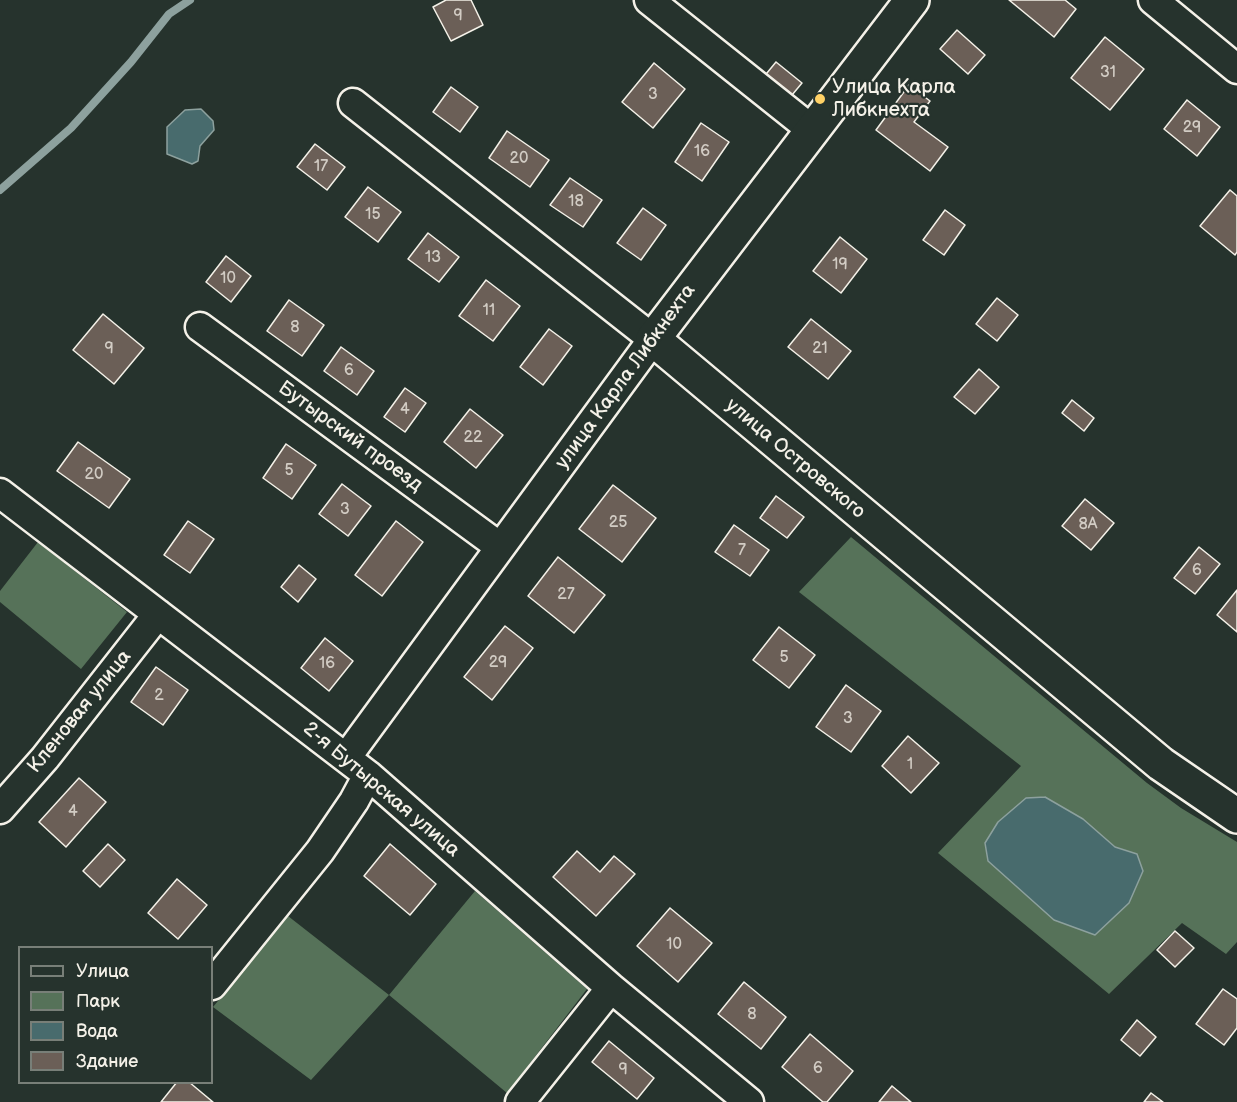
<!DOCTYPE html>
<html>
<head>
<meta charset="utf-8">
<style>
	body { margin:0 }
	#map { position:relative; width:1237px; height:1102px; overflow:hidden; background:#26332d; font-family:"Balsamiq Sans",sans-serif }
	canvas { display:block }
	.legend { position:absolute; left:18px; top:946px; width:195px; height:138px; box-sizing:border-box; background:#26332d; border:2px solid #787f78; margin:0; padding:8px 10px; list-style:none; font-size:18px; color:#f4f1e8 }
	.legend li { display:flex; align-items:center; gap:12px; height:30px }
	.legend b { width:30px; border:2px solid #787f78 }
</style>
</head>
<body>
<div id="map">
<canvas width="1237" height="1102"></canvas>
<ul class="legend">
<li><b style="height:8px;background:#26332d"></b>Улица</li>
<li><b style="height:16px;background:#567259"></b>Парк</li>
<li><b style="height:16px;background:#486b6d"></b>Вода</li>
<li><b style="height:16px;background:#6b5f57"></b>Здание</li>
</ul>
</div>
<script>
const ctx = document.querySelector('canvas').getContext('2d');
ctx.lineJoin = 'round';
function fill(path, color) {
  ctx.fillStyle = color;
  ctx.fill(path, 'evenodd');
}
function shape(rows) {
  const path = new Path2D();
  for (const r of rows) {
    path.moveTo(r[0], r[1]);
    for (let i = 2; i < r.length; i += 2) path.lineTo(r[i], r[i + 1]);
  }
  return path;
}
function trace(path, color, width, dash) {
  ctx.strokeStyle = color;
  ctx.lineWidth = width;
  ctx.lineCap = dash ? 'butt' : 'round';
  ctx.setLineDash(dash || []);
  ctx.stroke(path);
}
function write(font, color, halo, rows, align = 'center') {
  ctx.font = font + ' "Balsamiq Sans",sans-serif';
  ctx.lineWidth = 4.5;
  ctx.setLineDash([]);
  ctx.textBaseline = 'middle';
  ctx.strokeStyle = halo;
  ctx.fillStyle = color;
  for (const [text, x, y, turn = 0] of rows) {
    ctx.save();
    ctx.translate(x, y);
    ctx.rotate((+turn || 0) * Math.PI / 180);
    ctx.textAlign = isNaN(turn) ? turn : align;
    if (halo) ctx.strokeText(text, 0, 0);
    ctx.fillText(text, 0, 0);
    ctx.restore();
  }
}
fill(shape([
	[851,537,1147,783,1181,808,1237,842,1237,942,1226,954,1182,923,1109,994,938,853,1021,766,799,592],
	[1083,819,1115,847,1137,854,1054,920],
	[38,542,127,612,81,669,0,602,0,591],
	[475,891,587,989,507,1093,389,995,311,1080,213,1007,288,916,389,995]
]), '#567259');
const water = shape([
	[201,109,213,121,214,130,200,146,198,161,192,164,167,154,167,127,185,110,201,109],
	[1045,797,1083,819,1115,847,1137,854,1143,871,1129,903,1095,935,1054,920,988,861,985,843,998,822,1026,798,1045,797]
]);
fill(water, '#486b6d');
trace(water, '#8da19e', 1.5);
trace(shape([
	[0,190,71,128,131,62,169,14,190,0]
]), '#8da19e', 8);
const building = shape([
	[446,0,471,0,483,25,451,41,433,7,446,0],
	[1009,0,1065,0,1076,9,1054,37,1009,0],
	[957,30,985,55,968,74,940,49,957,30],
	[1105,37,1144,69,1110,110,1071,78,1105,37],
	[776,62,802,83,787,101,762,79,776,62],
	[654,63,685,89,653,128,622,102,654,63],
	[909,85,930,101,914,122,948,147,930,171,876,130,909,85],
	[451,87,478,107,460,132,433,112,451,87],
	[1187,100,1220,127,1197,156,1164,129,1187,100],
	[701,123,729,142,702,181,675,162,701,123],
	[507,131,549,160,530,187,489,158,507,131],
	[315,144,345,167,327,190,297,167,315,144],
	[570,178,602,200,583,227,550,205,570,178],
	[368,187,401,212,378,242,345,217,368,187],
	[1230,190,1237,196,1237,252,1235,255,1200,226,1230,190],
	[643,208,666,225,641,260,617,243,643,208],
	[945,210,965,225,944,255,923,240,945,210],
	[428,233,459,257,439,282,408,259,428,233],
	[840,237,867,259,841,293,813,271,840,237],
	[226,256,251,276,231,302,206,282,226,256],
	[486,280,520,306,493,341,459,316,486,280],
	[997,298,1018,315,997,341,976,324,997,298],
	[289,300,324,325,302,356,267,331,289,300],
	[103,314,144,348,114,384,73,350,103,314],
	[811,319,851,351,828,379,788,347,811,319],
	[549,329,572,346,543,385,520,367,549,329],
	[341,347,374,371,357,395,324,371,341,347],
	[979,369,999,387,975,414,954,397,979,369],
	[405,388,426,403,405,432,384,417,405,388],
	[1072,400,1094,418,1084,431,1062,413,1072,400],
	[470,409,503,435,476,468,444,442,470,409],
	[78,442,130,479,109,508,57,471,78,442],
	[286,444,316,465,292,499,263,478,286,444],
	[342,484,371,506,348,536,319,514,342,484],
	[613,485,656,518,622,562,579,529,613,485],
	[776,496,804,517,787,538,760,518,776,496],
	[1085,499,1114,523,1091,550,1062,526,1085,499],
	[188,521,214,539,190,573,164,555,188,521],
	[396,521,423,542,382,596,355,575,396,521],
	[734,525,769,550,750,576,715,552,734,525],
	[1199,547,1220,564,1195,594,1174,578,1199,547],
	[558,557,605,595,574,633,528,596,558,557],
	[299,565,316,579,298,602,281,587,299,565],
	[1237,590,1237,632,1217,615,1237,590],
	[505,626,533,648,492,700,464,677,505,626],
	[779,627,815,655,789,688,753,660,779,627],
	[325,638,353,661,329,691,301,668,325,638],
	[156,667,188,690,163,725,131,702,156,667],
	[846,685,881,711,851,752,816,727,846,685],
	[908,736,939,763,911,793,882,766,908,736],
	[79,778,106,802,66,847,39,822,79,778],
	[108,844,125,860,100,887,83,871,108,844],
	[390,844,436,884,410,915,364,876,390,844],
	[577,851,600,872,614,856,635,874,596,916,553,877,577,851],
	[177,879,207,905,178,939,148,913,177,879],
	[670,908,712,943,678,982,637,946,670,908],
	[1175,931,1194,948,1175,967,1157,950,1175,931],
	[744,982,786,1017,761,1049,718,1014,744,982],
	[1223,989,1237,999,1237,1028,1224,1045,1196,1024,1223,989],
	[1137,1020,1156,1037,1140,1056,1121,1040,1137,1020],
	[810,1034,853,1071,827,1102,823,1102,782,1067,810,1034],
	[609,1041,654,1078,637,1099,592,1062,609,1041],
	[177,1082,189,1082,213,1102,161,1102,177,1082],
	[892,1086,911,1102,879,1102,892,1086],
	[1151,1093,1163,1102,1144,1102,1151,1093]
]);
fill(building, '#6b5f57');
trace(building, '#f4f1e8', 1.5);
const minor = shape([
	[649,0,812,130],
	[1153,0,1237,69],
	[200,327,500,547],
	[0,493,368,775,611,988,749,1102],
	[346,758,653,339,353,103],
	[0,809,45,758,158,614],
	[212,985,320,851,354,801,368,775],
	[520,1102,611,988]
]);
const tertiary = shape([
	[912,0,653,339,1161,764,1237,816]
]);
trace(minor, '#f4f1e8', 33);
trace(tertiary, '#f4f1e8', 38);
trace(minor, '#26332d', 28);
trace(tertiary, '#26332d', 33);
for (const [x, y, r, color] of [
	[820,99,6,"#ffd166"]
]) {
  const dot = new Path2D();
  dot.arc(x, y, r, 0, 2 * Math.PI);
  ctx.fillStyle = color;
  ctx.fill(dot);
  trace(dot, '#26332d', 2);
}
write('16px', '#d2ccc4', null, [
	["9",458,16],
	["31",1108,73],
	["3",653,95],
	["29",1192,128],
	["16",702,152],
	["20",519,159],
	["17",321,167],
	["18",576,202],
	["15",373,215],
	["13",433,258],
	["19",840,265],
	["10",228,279],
	["11",489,311],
	["8",295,328],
	["9",109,349],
	["21",820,349],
	["6",349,371],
	["4",405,410],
	["22",473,438],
	["5",289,471],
	["20",94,475],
	["3",345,510],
	["25",618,523],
	["8А",1088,525],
	["7",742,551],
	["6",1197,571],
	["27",566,595],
	["5",784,658],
	["29",498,663],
	["16",327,664],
	["2",159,696],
	["3",848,719],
	["1",910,765],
	["4",73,812],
	["10",674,945],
	["8",752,1015],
	["6",818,1069],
	["9",623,1070]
]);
write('20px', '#f4f1e8', '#26332d', [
	["Улица Карла",832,88],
	["Либкнехта",832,111]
], 'left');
write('20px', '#f4f1e8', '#26332d', [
	["улица Карла Либкнехта",626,377,-54],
	["Бутырский проезд",350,437,36],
	["улица Островского",795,459,40],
	["Кленовая улица",80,712,-51],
	["2-я Бутырская улица",381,790,40]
]);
</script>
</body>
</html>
